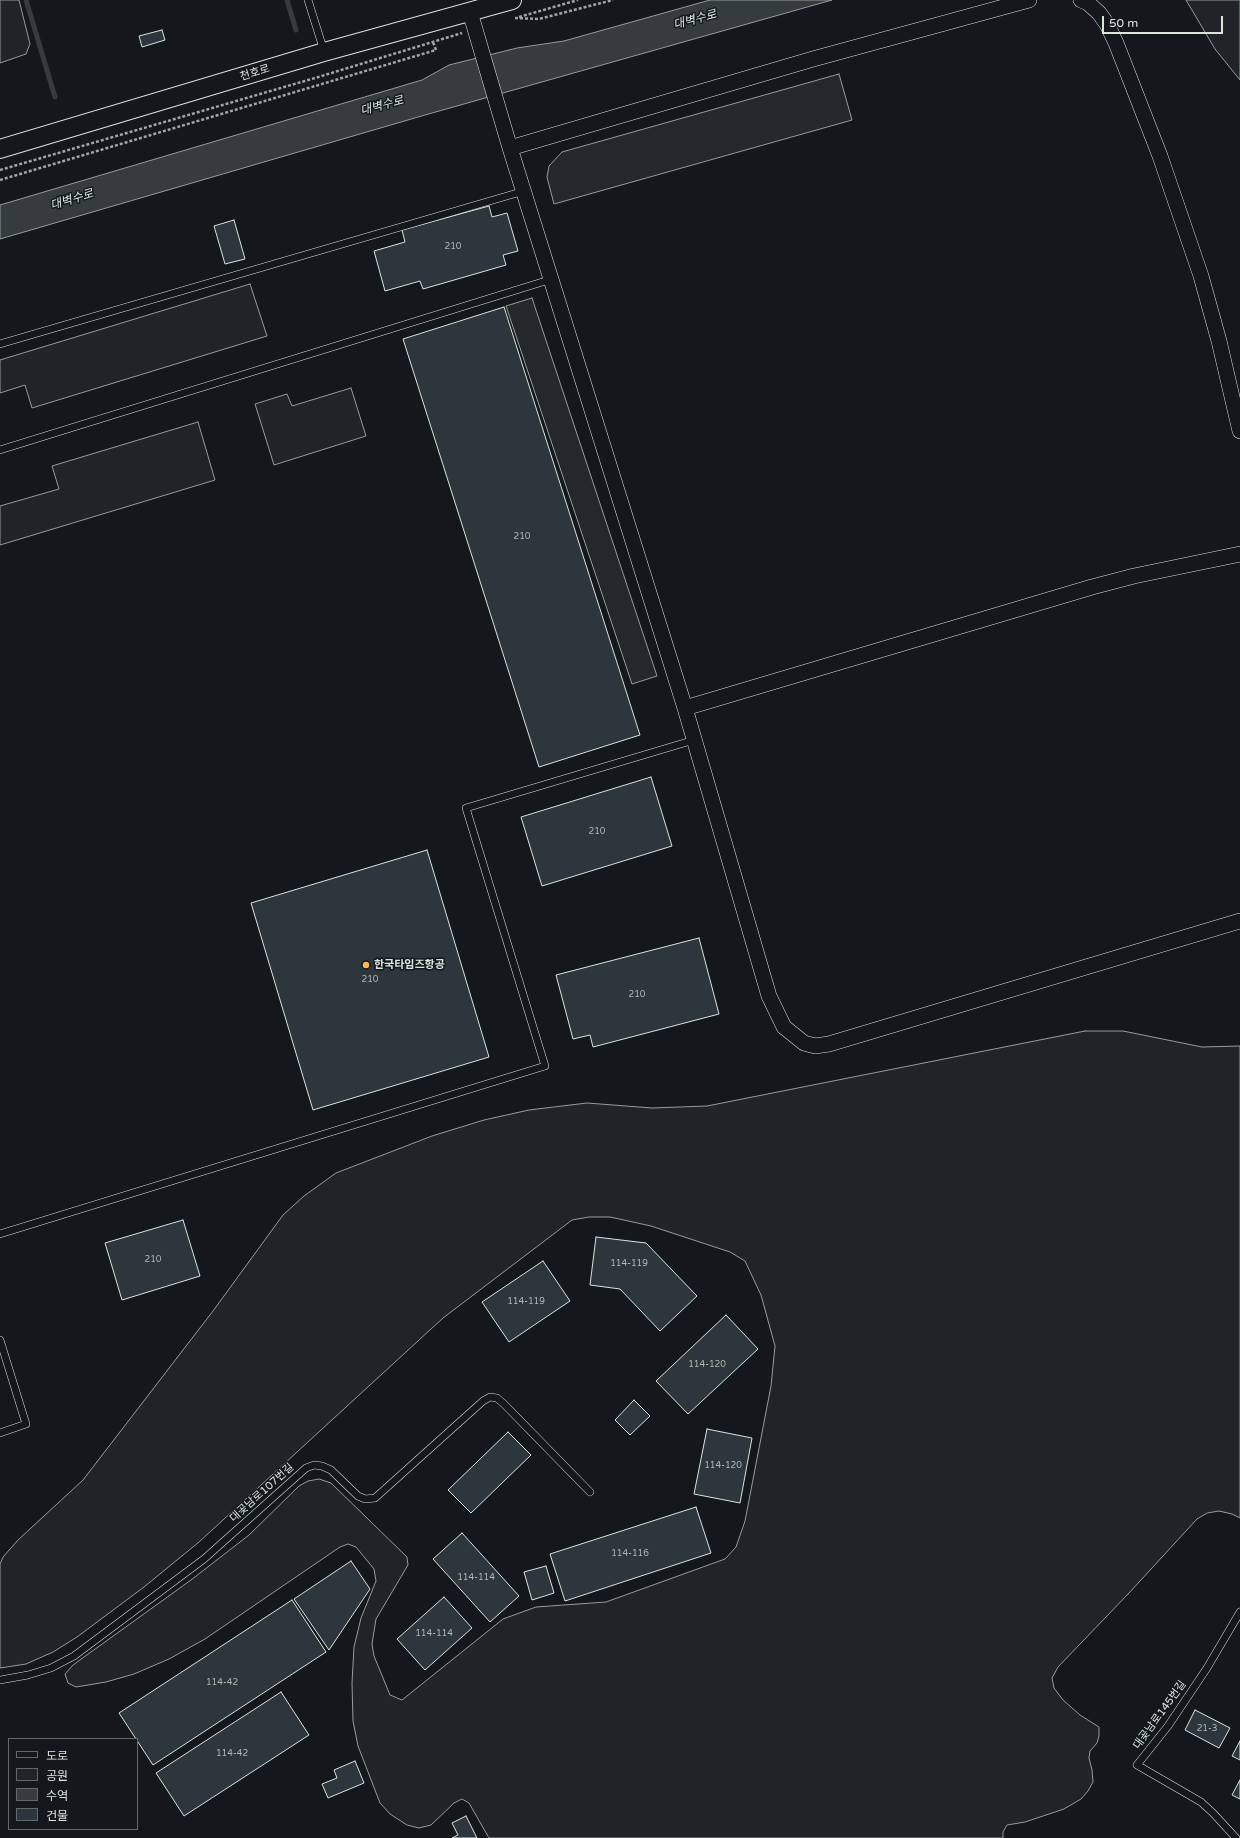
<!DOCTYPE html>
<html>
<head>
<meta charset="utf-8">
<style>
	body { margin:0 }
	#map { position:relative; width:1240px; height:1838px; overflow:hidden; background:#14181c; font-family:"Varela Round","Noto Sans KR",sans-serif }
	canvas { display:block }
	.legend { position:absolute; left:8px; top:1738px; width:130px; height:92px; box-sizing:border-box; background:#14181c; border:1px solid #626a69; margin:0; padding:5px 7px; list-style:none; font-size:12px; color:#d8e6dc }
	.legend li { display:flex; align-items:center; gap:8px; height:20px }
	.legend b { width:20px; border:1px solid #626a69 }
	.scale { position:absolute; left:1102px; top:16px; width:121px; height:18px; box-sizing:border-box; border:2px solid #d8e6dc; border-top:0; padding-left:5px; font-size:12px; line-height:14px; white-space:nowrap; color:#d8e6dc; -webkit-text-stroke:3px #14181c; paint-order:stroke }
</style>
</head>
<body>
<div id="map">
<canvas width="1240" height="1838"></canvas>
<ul class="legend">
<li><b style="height:5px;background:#14181c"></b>도로</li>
<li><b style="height:11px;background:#202428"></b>공원</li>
<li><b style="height:11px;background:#363b3e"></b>수역</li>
<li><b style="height:11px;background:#2c363c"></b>건물</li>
</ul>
<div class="scale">50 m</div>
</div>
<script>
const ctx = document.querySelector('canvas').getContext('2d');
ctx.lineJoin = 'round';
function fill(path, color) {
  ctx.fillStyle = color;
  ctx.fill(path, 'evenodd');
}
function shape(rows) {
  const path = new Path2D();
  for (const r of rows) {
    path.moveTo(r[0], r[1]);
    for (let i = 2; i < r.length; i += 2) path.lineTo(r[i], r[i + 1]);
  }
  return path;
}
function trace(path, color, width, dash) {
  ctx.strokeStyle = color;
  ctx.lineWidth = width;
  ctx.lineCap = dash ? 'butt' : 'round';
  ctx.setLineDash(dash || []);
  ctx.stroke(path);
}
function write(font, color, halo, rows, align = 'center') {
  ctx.font = font + ' "Varela Round","Noto Sans KR",sans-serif';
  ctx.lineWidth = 3;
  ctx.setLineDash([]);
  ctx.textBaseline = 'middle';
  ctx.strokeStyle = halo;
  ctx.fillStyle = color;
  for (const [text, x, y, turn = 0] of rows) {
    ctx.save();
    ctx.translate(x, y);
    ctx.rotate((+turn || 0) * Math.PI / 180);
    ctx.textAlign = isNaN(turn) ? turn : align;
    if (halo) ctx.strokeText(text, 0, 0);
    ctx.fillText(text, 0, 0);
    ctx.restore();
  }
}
const green = shape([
	[0,0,19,0,30,44,26,54,0,63,0,0],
	[1186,0,1240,0,1240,80,1215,49,1186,0],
	[250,284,267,336,32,408,25,385,0,393,0,360,250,284],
	[351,388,366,436,274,465,255,404,287,394,292,406,351,388],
	[198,422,215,480,0,545,0,506,59,489,52,466,198,422],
	[1085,1031,1123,1031,1202,1047,1240,1046,1240,1518,1232,1514,1219,1511,1207,1513,1197,1519,1129,1593,1058,1667,1052,1678,1054,1688,1063,1700,1080,1715,1099,1727,1099,1736,1097,1743,1090,1751,1089,1758,1092,1770,1093,1782,1088,1791,1081,1799,1064,1809,1025,1822,1007,1825,1003,1832,1003,1838,489,1838,469,1803,462,1799,454,1803,431,1825,419,1828,407,1825,390,1814,380,1803,358,1746,353,1721,352,1683,354,1647,361,1618,376,1581,374,1569,356,1547,348,1544,340,1547,205,1639,169,1659,134,1674,106,1682,76,1687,68,1683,65,1674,73,1665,191,1580,249,1535,299,1486,308,1481,319,1479,331,1483,407,1557,408,1565,376,1619,372,1644,374,1656,390,1695,402,1700,503,1619,536,1607,606,1602,725,1559,736,1547,745,1521,771,1386,775,1346,761,1295,745,1261,730,1252,651,1226,610,1217,589,1217,572,1220,443,1318,199,1542,144,1587,77,1637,53,1652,26,1664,0,1668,0,1564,3,1557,18,1540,83,1480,213,1311,283,1215,304,1196,336,1173,432,1136,484,1120,529,1110,587,1103,652,1108,707,1106,1085,1031]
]);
fill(green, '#202428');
trace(green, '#939e99', 1);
const parking = shape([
	[839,74,852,120,554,204,547,177,549,166,562,152,839,74],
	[532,298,657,676,632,684,506,306,532,298]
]);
fill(parking, '#24282b');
trace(parking, '#939e99', 1);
const water = shape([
	[710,0,832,0,425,115,0,239,0,205,422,80,449,65,517,48,564,41,710,0]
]);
fill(water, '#363b3e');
trace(water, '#939e99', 1);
trace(shape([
	[26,0,55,97],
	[287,0,296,30]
]), '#363b3e', 5);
const building = shape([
	[162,30,165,40,142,47,139,36,162,30],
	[489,206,492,217,507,213,518,251,503,255,506,265,423,289,420,281,385,291,374,251,405,242,402,230,489,206],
	[234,220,245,259,225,264,214,226,234,220],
	[504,307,640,735,539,767,403,339,504,307],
	[651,777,672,846,542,886,521,817,651,777],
	[427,850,489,1057,313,1110,251,903,427,850],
	[699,938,719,1014,593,1047,590,1035,573,1039,556,975,699,938],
	[183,1220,200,1276,122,1300,105,1243,183,1220],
	[596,1237,646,1243,697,1296,660,1331,620,1289,590,1285,596,1237],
	[543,1261,570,1301,509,1342,482,1302,543,1261],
	[726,1315,758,1349,688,1414,656,1381,726,1315],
	[634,1400,650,1416,630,1435,615,1420,634,1400],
	[707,1429,752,1438,740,1503,694,1494,707,1429],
	[508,1432,531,1455,471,1513,448,1490,508,1432],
	[696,1507,711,1553,565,1601,550,1554,696,1507],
	[462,1533,519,1596,490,1622,433,1559,462,1533],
	[351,1561,370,1589,329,1650,294,1599,351,1561],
	[546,1566,554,1593,532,1600,524,1572,546,1566],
	[444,1597,472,1628,425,1670,397,1639,444,1597],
	[292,1600,326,1652,153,1765,119,1713,292,1600],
	[281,1692,309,1735,184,1816,156,1773,281,1692],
	[1195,1710,1230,1728,1219,1748,1185,1730,1195,1710],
	[1240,1741,1240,1760,1232,1756,1240,1741],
	[355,1761,364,1783,328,1798,322,1784,337,1778,334,1770,355,1761],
	[1240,1780,1240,1799,1232,1795,1240,1780],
	[466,1816,477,1838,452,1838,458,1835,452,1823,466,1816]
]);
fill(building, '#2c363c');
trace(building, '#d8e6dc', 1);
const service = shape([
	[308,0,324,51],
	[0,344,524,191],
	[0,450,552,279],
	[0,1234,545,1066,466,808,694,740],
	[0,1340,26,1424,0,1433],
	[0,1680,28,1675,51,1668,74,1656,204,1559,306,1468,314,1465,322,1466,331,1470,358,1496,365,1499,375,1498,483,1401,490,1397,497,1398,504,1404,590,1492],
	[1236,1838,1213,1813,1201,1802,1137,1765,1168,1726,1207,1668,1240,1612]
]);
const minor = shape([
	[1081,0,1088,3,1099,13,1107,24,1116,43,1160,156,1201,276,1219,341,1240,431],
	[470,12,510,148,685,708,769,996,784,1027,804,1043,815,1046,829,1044,1240,921],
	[510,148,813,59,1029,0],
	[685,708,1092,587,1134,576,1240,554]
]);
const tertiary = shape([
	[0,149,324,52,512,0]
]);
trace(service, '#d8e6dc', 8);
trace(minor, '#d8e6dc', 16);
trace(tertiary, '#d8e6dc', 20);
trace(shape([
	[519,17,578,0],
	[515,18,539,19,613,0],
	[0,170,315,78,462,33],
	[0,180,436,50,433,42]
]), '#9da8a2', 2.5, [3, 2]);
trace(service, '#14181c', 7);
trace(minor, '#14181c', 15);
trace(tertiary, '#14181c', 18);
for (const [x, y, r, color] of [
	[366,965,4,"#ffb74d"]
]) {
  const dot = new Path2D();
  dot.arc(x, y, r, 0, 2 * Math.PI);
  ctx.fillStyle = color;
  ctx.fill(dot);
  trace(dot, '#14181c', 1.5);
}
write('9px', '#adbab4', null, [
	["210",453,247],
	["210",522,537],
	["210",597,832],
	["210",370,980],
	["210",637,995],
	["210",153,1260],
	["114-119",629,1264],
	["114-119",526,1302],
	["114-120",707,1365],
	["114-120",723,1466],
	["114-116",630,1554],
	["114-114",476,1578],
	["114-114",434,1634],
	["114-42",222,1683],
	["21-3",1207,1729],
	["114-42",232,1754]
]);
write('11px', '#d8e6dc', '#14181c', [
	["천호로",255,73,-17],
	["대곶남로107번길",262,1493,-42],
	["대곶남로145번길",1160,1715,-54]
]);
write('bold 11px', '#d8e6dc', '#14181c', [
	["한국타임즈항공",374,965]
], 'left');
write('italic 12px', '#d8e6dc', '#14181c', [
	["대벽수로",695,20,-15],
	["대벽수로",382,106,-15],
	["대벽수로",72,200,-17]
]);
</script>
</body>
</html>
